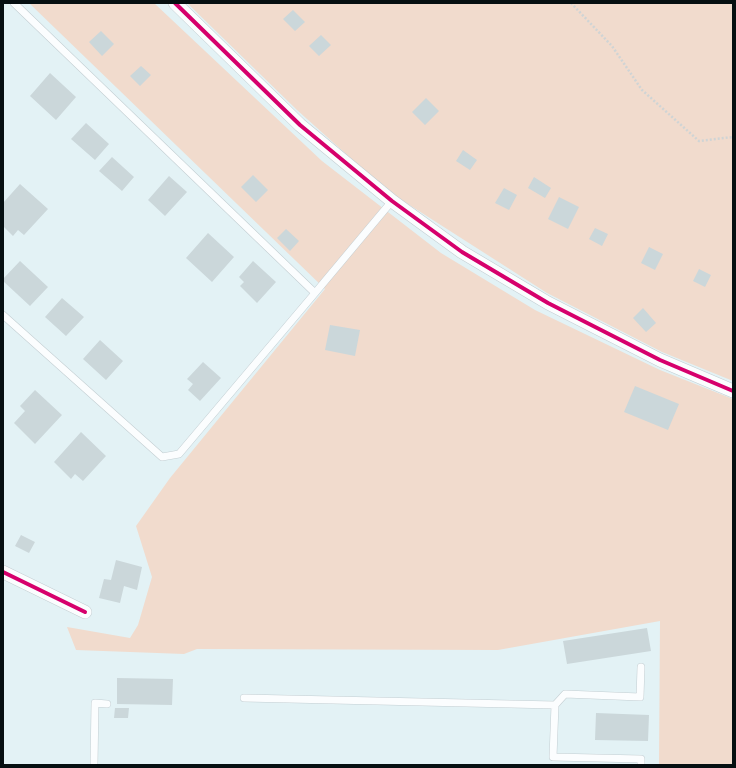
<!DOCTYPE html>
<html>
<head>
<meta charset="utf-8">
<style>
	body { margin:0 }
	#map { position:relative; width:736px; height:768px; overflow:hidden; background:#e3f2f5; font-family:"PT Sans Narrow",sans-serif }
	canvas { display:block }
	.frame { position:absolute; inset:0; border:4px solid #060f11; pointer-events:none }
</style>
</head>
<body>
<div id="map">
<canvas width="736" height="768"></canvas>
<div class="frame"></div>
</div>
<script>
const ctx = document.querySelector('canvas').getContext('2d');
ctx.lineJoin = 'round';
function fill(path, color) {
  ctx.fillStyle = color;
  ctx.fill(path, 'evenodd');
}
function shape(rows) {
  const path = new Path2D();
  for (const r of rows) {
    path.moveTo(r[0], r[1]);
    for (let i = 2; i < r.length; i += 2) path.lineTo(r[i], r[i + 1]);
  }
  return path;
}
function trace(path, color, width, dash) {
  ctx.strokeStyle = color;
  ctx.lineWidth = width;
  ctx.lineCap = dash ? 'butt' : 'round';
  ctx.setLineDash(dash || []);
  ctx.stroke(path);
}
fill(shape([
	[29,3,154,3,322,161,441,253,535,310,660,370,733,399,733,765,659,765,660,621,498,650,197,649,184,654,76,650,67,627,130,638,138,625,152,577,136,526,170,478,325,289],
	[187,3,733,3,733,381,662,352,547,293,386,190,297,110]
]), '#f1dbcd');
fill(shape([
	[293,10,305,22,295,31,283,19],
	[101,31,114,44,102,56,89,42],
	[321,35,331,45,319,56,309,46],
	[141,66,151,75,140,86,130,76],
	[50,73,76,97,56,120,30,96],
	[426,98,439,111,425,125,412,112],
	[86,123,109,144,95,160,71,139],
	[463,150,477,160,470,170,456,161],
	[112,157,134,177,122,191,99,171],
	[253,175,268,190,256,202,241,187],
	[169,176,187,192,165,216,148,200],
	[534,177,551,188,545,198,528,188],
	[20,184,48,209,24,235,18,230,13,236,3,226,3,203],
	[504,188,517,195,509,210,495,203],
	[559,197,579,207,568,229,548,219],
	[595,228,608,234,602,246,589,239],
	[286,229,299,241,290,251,277,238],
	[208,233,234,257,212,282,186,258],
	[649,247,663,254,655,270,641,263],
	[20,261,48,287,30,306,3,281,3,279],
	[253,261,276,282,257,303,240,286,244,282,239,277],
	[699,269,711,275,705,287,693,281],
	[62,298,84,317,66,336,45,317],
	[643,308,656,323,646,332,633,318],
	[330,325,360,330,355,356,325,350],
	[100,340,123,361,106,380,83,359],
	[203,362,221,378,200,401,188,390,193,384,187,379],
	[635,386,679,404,668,430,624,412],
	[35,390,62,415,35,444,14,423,25,411,20,406],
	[81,432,106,456,83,481,75,474,71,479,54,462],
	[21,535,35,542,29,553,15,546],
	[116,560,142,567,137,590,124,586,120,603,99,598,104,579,111,580],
	[647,628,651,651,567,664,563,641],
	[117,678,173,679,172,705,117,704],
	[115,708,129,708,128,718,114,718],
	[596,713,649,715,648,741,595,740]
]), '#cbd7da');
const lane = shape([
	[315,293,392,201],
	[3,315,162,457,179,454,315,293,14,3],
	[244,698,555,705,553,757,641,759,641,765],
	[555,705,565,694,640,697,641,667],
	[94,765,95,703,107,704]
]);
const street = shape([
	[175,3,300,125,392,201,462,252,548,303,660,360,733,391],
	[3,572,85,612]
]);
trace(lane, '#c3ced2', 8);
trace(street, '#c3ced2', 14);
trace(shape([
	[571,3,612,46,642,90,699,141,733,137]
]), '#cfd4d5', 2.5, [2, 2]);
trace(lane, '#fbfdfe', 7);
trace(street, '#fbfdfe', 13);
trace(shape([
	[175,3,300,125,392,201,462,252,548,303,660,360,733,391],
	[3,572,85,612]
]), '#d6006c', 4);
</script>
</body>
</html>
